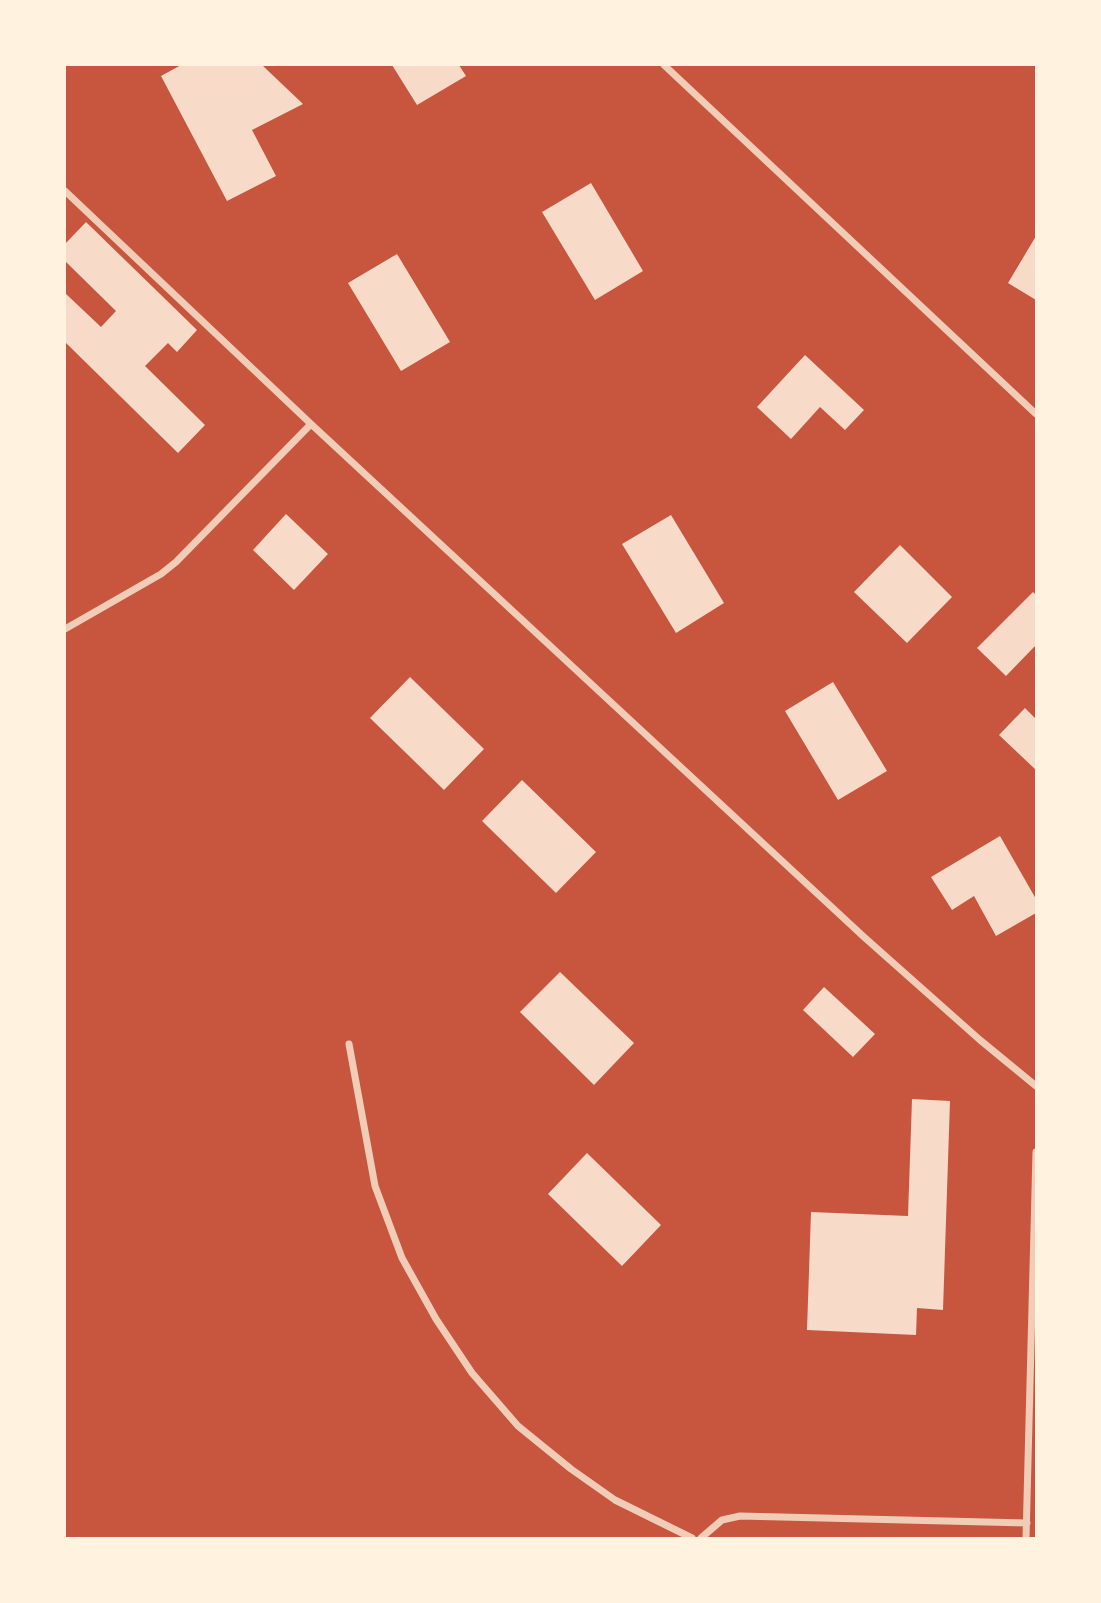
<!DOCTYPE html>
<html>
<head>
<meta charset="utf-8">
<style>
	body { margin:0 }
	#map { position:relative; width:1101px; height:1603px; overflow:hidden; background:#c8553d; font-family:Montserrat,sans-serif }
	canvas { display:block }
	.frame { position:absolute; inset:0; border:66px solid #fff3e0; pointer-events:none }
</style>
</head>
<body>
<div id="map">
<canvas width="1101" height="1603"></canvas>
<div class="frame"></div>
</div>
<script>
const ctx = document.querySelector('canvas').getContext('2d');
ctx.lineJoin = 'round';
function fill(path, color) {
  ctx.fillStyle = color;
  ctx.fill(path, 'evenodd');
}
function shape(rows) {
  const path = new Path2D();
  for (const r of rows) {
    path.moveTo(r[0], r[1]);
    for (let i = 2; i < r.length; i += 2) path.lineTo(r[i], r[i + 1]);
  }
  return path;
}
function trace(path, color, width, dash) {
  ctx.strokeStyle = color;
  ctx.lineWidth = width;
  ctx.lineCap = dash ? 'butt' : 'round';
  ctx.setLineDash(dash || []);
  ctx.stroke(path);
}
fill(shape([
	[181,65,262,65,303,104,252,130,276,176,227,201,161,76],
	[392,65,459,65,466,76,417,105],
	[591,183,643,271,595,300,542,212],
	[86,222,197,330,177,352,168,343,145,366,205,425,178,453,65,342,65,293,101,327,116,311,65,261,65,244],
	[1036,236,1036,300,1008,283],
	[397,254,450,342,401,371,348,283],
	[805,355,864,410,845,430,820,407,791,439,757,407],
	[286,514,328,554,294,590,253,550],
	[671,515,724,603,676,633,622,544],
	[900,545,952,597,907,643,854,592],
	[1033,592,1036,595,1036,645,1006,676,977,648],
	[410,677,484,749,444,790,370,718],
	[833,682,887,771,838,800,785,711],
	[1025,708,1036,719,1036,770,999,735],
	[522,780,596,852,556,893,482,821],
	[1000,836,1036,899,1036,913,996,936,974,896,952,910,931,877],
	[560,972,634,1043,594,1085,520,1012],
	[824,987,875,1034,853,1057,803,1010],
	[912,1099,950,1101,943,1310,917,1308,916,1335,807,1330,811,1212,908,1216],
	[587,1153,661,1225,622,1266,548,1194]
]), '#f7dbc8');
trace(shape([
	[664,65,1036,414],
	[65,191,311,424,864,937,980,1040,1036,1086],
	[65,629,161,574,176,562,311,424],
	[349,1044,375,1186,402,1258,436,1319,472,1373,518,1426,571,1469,615,1500,692,1538],
	[701,1538,722,1520,740,1516,1027,1523],
	[1026,1538,1036,1152]
]), '#f1ccb7', 7);
</script>
</body>
</html>
